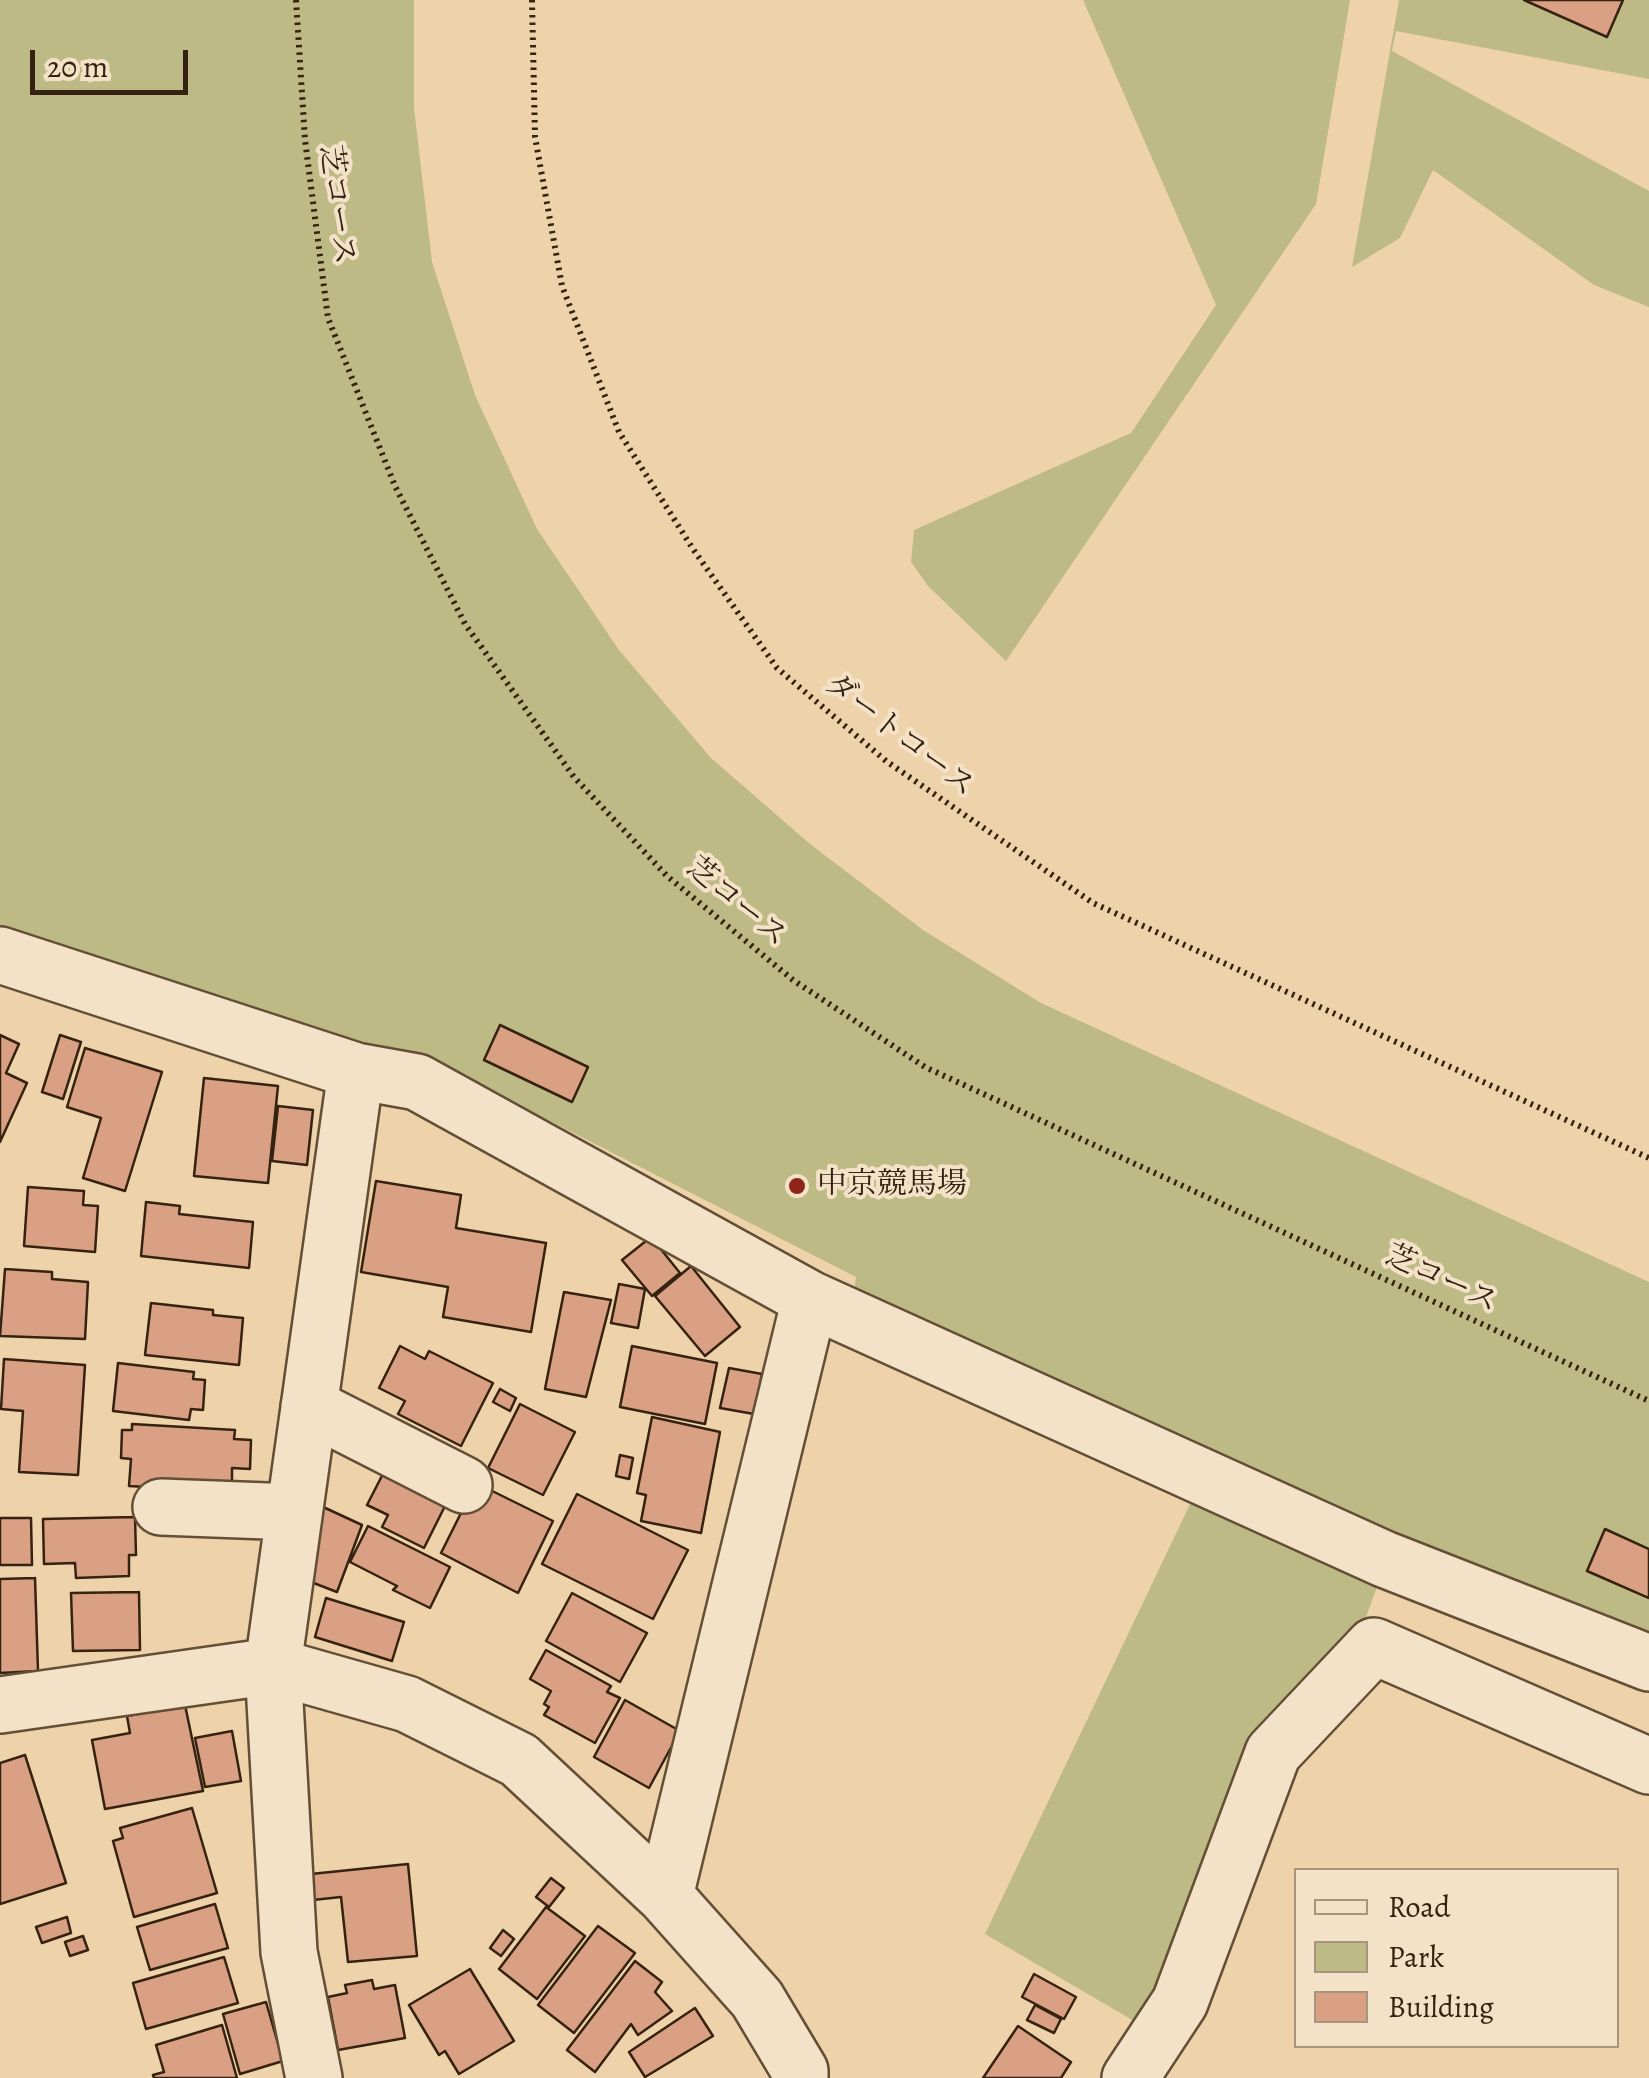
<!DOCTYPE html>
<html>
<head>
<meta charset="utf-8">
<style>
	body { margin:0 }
	#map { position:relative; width:1649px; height:2078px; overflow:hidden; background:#eed2aa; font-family:Alegreya,serif }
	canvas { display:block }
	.legend { position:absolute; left:1294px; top:1868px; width:325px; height:180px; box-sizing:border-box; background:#f4e2c8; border:2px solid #a8957e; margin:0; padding:12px 18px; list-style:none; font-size:30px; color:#352210 }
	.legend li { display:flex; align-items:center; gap:20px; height:50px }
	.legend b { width:50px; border:2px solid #a8957e }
	.scale { position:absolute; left:30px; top:50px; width:158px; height:45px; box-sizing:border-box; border:5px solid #352210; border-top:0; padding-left:12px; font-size:30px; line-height:35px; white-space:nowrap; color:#352210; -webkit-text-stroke:8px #f4e2c8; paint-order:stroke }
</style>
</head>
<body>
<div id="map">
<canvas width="1649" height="2078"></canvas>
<ul class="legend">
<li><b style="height:12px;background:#f4e2c8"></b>Road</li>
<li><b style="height:28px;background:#beba85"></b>Park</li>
<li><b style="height:28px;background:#d9a083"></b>Building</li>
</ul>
<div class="scale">20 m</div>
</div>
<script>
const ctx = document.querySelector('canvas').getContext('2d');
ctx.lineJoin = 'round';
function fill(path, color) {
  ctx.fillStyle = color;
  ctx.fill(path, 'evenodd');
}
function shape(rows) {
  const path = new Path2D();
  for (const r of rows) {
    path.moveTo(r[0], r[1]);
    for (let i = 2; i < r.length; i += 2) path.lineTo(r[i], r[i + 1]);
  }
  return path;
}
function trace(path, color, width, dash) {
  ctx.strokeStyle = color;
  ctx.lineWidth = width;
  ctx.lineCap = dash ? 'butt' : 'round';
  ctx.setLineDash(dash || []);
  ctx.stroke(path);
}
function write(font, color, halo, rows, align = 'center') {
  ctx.font = font + ' Alegreya,"Noto Serif JP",serif';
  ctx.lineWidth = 8;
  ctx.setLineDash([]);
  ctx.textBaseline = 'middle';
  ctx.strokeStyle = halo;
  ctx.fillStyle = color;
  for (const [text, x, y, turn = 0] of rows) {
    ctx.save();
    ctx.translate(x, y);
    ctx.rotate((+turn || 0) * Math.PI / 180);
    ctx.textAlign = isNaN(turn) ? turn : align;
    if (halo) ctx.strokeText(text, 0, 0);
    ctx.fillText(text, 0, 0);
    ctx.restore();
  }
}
fill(shape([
	[0,0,414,0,414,108,432,262,475,395,537,529,619,650,711,758,810,844,923,930,1041,1003,1649,1282,1649,1691,1378,1584,1362,1628,1211,1856,1141,2025,985,1934,1191,1502,848,1336,856,1277,442,1066,271,1018,0,927],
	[1083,0,1350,0,1316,204,1006,661,928,586,911,562,914,530,1131,433,1216,305],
	[1399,0,1649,0,1649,79,1396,31,1392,51,1649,191,1649,307,1594,285,1433,170,1400,238,1352,267]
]), '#beba85');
const building = shape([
	[1524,0,1623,0,1607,37,1524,0],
	[500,1025,588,1067,572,1102,484,1060,500,1025],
	[0,1035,19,1044,6,1073,27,1083,0,1142,0,1035],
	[60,1035,81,1042,63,1099,42,1092,60,1035],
	[85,1048,162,1072,125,1191,83,1178,101,1118,67,1107,85,1048],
	[204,1078,278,1086,268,1183,194,1176,204,1078],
	[278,1106,313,1110,307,1165,272,1161,278,1106],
	[376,1181,461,1195,456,1228,546,1243,531,1332,443,1317,448,1287,361,1272,376,1181],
	[28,1187,84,1191,83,1205,98,1206,95,1252,24,1246,28,1187],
	[146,1202,180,1206,179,1214,253,1222,249,1268,141,1256,146,1202],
	[651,1237,680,1273,652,1296,622,1260,651,1237],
	[691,1266,740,1327,705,1356,655,1296,691,1266],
	[5,1269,52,1272,52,1279,88,1282,85,1339,0,1336,5,1269],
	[619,1284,645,1289,638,1328,611,1323,619,1284],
	[564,1292,611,1300,586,1397,545,1389,564,1292],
	[151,1303,213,1310,213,1315,243,1318,239,1365,145,1355,151,1303],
	[400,1346,425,1359,429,1351,493,1383,461,1446,398,1414,405,1401,379,1388,400,1346],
	[632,1346,717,1363,705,1424,620,1407,632,1346],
	[4,1359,85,1365,78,1475,19,1472,23,1411,1,1409,4,1359],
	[118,1363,194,1372,193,1379,205,1380,203,1410,191,1409,189,1420,113,1411,118,1363],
	[729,1368,762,1374,754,1414,720,1408,729,1368],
	[500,1389,516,1398,510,1411,493,1402,500,1389],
	[520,1404,575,1432,543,1495,488,1468,520,1404],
	[652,1417,720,1432,701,1533,641,1521,646,1495,637,1493,652,1417],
	[132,1424,235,1430,234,1439,251,1440,250,1469,232,1468,232,1492,129,1486,131,1459,121,1458,122,1430,132,1430,132,1424],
	[620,1455,633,1458,629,1479,616,1476,620,1455],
	[388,1464,450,1496,424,1548,382,1527,388,1515,367,1505,388,1464],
	[476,1483,553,1521,518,1593,441,1553,476,1483],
	[577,1494,688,1550,653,1619,542,1564,577,1494],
	[321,1506,362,1525,337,1592,311,1582,321,1506],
	[135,1517,136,1555,129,1555,129,1576,76,1578,75,1563,44,1564,43,1519,135,1517],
	[0,1518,31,1518,32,1565,0,1565,0,1518],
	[368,1526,450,1567,430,1608,393,1590,397,1586,350,1562,368,1526],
	[1605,1529,1649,1549,1649,1598,1587,1571,1605,1529],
	[35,1578,38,1671,0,1673,0,1579,35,1578],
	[139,1592,140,1650,73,1651,71,1593,139,1592],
	[572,1593,647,1633,620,1682,546,1641,572,1593],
	[326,1598,404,1622,392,1661,315,1637,326,1598],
	[546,1650,611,1686,607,1692,620,1698,595,1743,544,1715,549,1707,544,1704,551,1691,530,1679,546,1650],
	[625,1700,680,1731,649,1788,594,1757,625,1700],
	[185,1705,203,1791,105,1809,92,1740,130,1733,127,1716,185,1705],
	[232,1731,241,1781,205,1787,195,1738,232,1731],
	[25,1755,66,1883,0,1904,0,1763,25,1755],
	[192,1808,217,1893,134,1917,113,1841,123,1838,120,1828,192,1808],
	[408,1864,417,1956,348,1962,341,1897,313,1900,311,1874,408,1864],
	[551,1878,564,1888,549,1907,536,1897,551,1878],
	[215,1904,228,1948,150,1970,137,1927,215,1904],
	[546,1907,585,1936,537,1999,499,1969,546,1907],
	[67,1917,71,1933,42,1943,36,1927,67,1917],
	[598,1926,635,1953,574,2033,538,2005,598,1926],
	[503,1930,514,1939,501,1956,490,1948,503,1930],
	[83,1936,88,1950,70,1956,65,1942,83,1936],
	[224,1957,238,2003,146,2029,133,1983,224,1957],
	[635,1961,662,1982,655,1992,672,2011,638,2035,631,2024,595,2072,567,2050,635,1961],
	[470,1969,514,2041,459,2074,445,2051,439,2055,409,2005,470,1969],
	[1034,1974,1076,1997,1064,2019,1022,1997,1034,1974],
	[372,1980,374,1989,395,1985,405,2038,338,2050,328,1997,347,1993,345,1985,372,1980],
	[266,2002,283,2061,240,2074,223,2014,266,2002],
	[1035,2005,1061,2019,1054,2033,1027,2020,1035,2005],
	[695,2008,713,2036,645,2077,629,2052,695,2008],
	[222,2025,237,2078,154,2078,153,2075,164,2072,156,2045,222,2025],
	[1018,2026,1071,2062,1061,2078,983,2078,1018,2026]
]);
fill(building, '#d9a083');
trace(building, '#352210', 2.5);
const minor = shape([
	[0,955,356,1071,417,1082,810,1299,1384,1559,1649,1663],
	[309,1406,464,1485],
	[161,1507,294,1512],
	[0,1705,273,1666,407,1704,519,1760,665,1896,810,1299],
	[665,1896,757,1999,800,2071,800,2078],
	[314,2078,289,1952,273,1666,356,1071],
	[1130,2078,1180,2002,1273,1753,1374,1646,1649,1766]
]);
trace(minor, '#634e36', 60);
trace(shape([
	[296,0,305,140,328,318,395,486,465,624,574,777,667,876,793,980,925,1067,1649,1401],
	[532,0,535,137,562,286,619,432,693,549,777,668,886,761,1093,903,1649,1158]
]), '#352210', 6, [2.5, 5]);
trace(minor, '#f4e2c8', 55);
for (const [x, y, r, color] of [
	[797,1186,10,"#8f2418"]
]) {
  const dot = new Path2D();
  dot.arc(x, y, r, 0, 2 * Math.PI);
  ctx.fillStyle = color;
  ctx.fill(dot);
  trace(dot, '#f4e2c8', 4);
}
write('30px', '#352210', '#f4e2c8', [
	["芝コース",336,205,83],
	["ダートコース",899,736,38],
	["芝コース",736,903,40],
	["芝コース",1441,1280,25]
]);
write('30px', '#352210', '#f4e2c8', [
	["中京競馬場",817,1186]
], 'left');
</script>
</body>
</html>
